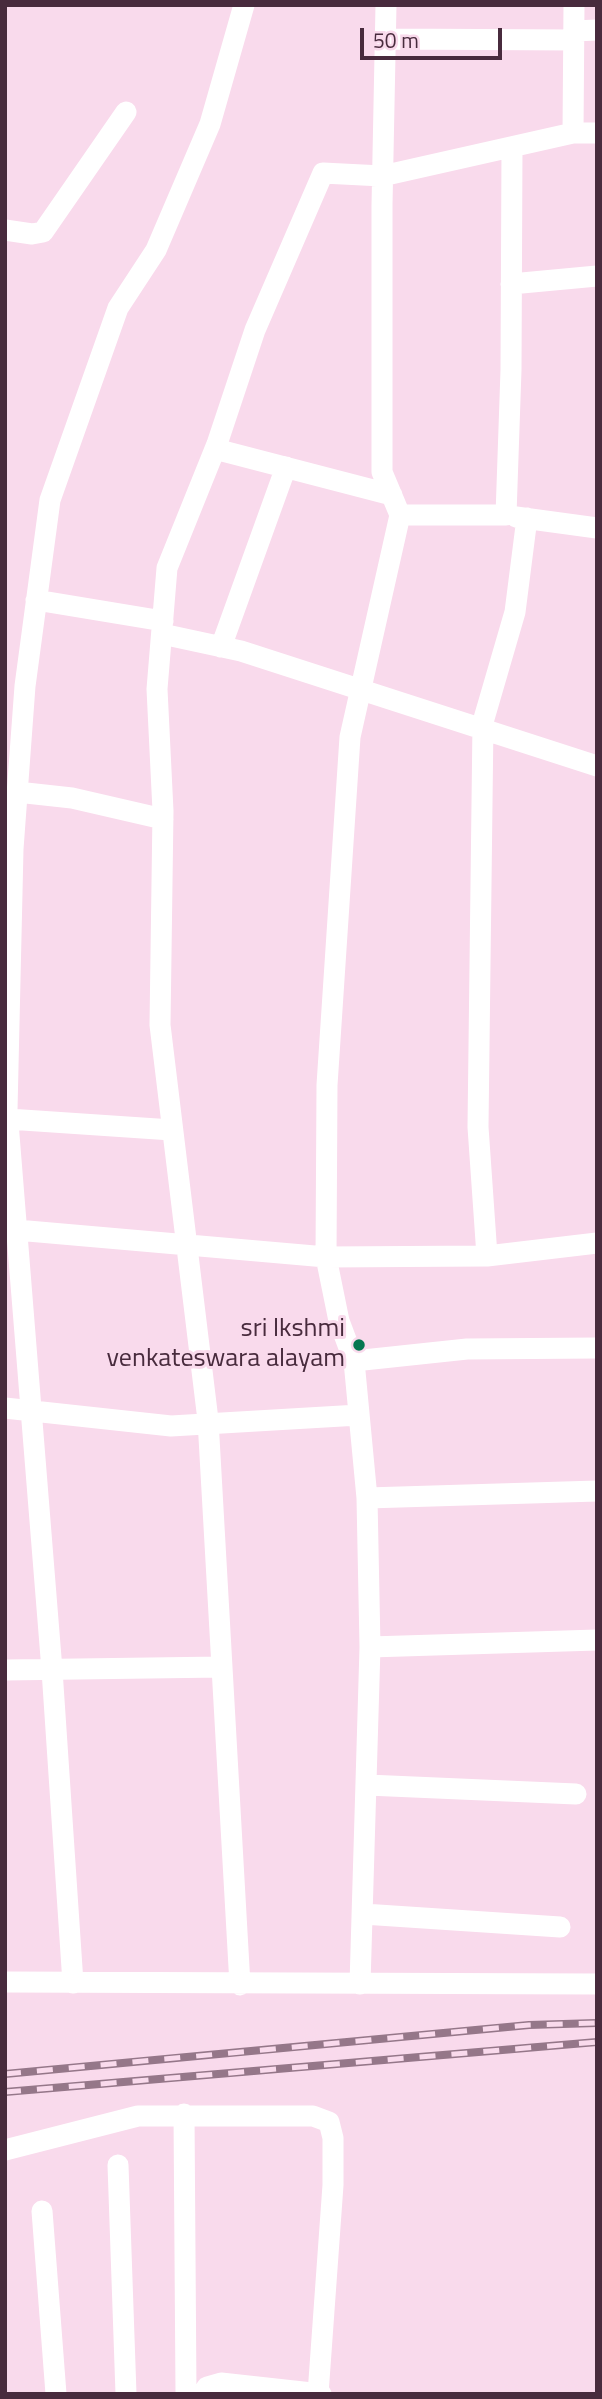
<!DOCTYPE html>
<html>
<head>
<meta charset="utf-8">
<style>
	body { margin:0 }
	#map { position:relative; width:602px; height:2399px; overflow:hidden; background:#f9daec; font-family:"Titillium Web",sans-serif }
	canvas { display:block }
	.frame { position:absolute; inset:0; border:7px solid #482b3d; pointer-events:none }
	.scale { position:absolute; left:360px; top:28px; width:142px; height:32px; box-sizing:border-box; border:4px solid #482b3d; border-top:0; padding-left:9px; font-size:21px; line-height:24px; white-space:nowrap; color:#482b3d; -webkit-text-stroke:5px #f9daec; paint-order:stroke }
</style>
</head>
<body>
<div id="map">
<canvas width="602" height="2399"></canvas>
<div class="frame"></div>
<div class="scale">50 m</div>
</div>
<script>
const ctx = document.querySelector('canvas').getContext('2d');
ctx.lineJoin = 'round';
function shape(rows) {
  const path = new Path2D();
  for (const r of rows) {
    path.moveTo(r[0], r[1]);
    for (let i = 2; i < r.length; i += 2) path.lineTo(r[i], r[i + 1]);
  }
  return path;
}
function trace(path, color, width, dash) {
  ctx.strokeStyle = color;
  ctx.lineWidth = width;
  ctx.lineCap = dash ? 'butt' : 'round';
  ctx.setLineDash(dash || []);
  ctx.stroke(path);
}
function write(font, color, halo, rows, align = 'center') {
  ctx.font = font + ' "Titillium Web",sans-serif';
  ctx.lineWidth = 6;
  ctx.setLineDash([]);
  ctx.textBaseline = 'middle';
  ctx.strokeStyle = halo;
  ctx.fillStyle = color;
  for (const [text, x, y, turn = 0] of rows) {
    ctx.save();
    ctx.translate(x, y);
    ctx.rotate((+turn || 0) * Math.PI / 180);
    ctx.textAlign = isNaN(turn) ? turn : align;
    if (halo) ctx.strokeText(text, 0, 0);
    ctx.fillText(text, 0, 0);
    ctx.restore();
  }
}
trace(shape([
	[574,31,597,30],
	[386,39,574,40],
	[573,133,597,133],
	[5,230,32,234,43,232,126,112],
	[511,284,597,276],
	[215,449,392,495],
	[400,515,506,515,511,370,512,147],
	[516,517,597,528],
	[36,600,163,621],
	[162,634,241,651,597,766],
	[221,647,286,467],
	[17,792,72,798,163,819],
	[8,1119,172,1130],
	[5,1229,326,1257,487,1256,597,1243],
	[487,1256,478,1127,483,722,515,612,527,518],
	[354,1361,467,1349,597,1348],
	[5,1408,171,1426,359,1415],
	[367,1498,597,1491],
	[370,1647,597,1640],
	[5,1670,222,1667],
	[367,1785,576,1794],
	[363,1914,560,1927],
	[5,1982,597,1984],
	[73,1983,52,1670,7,1110,13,849,25,686,50,500,118,308,156,250,210,124,244,5],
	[360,1984,370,1647,367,1498,354,1361,339,1321,326,1257,327,1085,350,737,400,515,382,472,382,205,386,5],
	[240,1985,208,1420,160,1025,163,811,157,689,167,568,217,444,255,330,323,173,382,176,573,133,574,5],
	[184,2114,186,2394],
	[5,2150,138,2116,313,2116,329,2122,333,2138,333,2185,318,2394],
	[118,2165,126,2394],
	[42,2211,56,2394],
	[203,2394,207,2387,221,2383,321,2394]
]), '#fff', 21);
const rail = shape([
	[5,2074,529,2025,597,2023],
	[5,2092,597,2042]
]);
trace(rail, '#957789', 8);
trace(rail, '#f9daec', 5, [16]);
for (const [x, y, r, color] of [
	[359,1345,7,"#067751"]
]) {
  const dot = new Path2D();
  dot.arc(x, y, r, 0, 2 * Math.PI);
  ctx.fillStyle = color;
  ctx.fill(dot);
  trace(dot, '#f9daec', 2.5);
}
write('26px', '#482b3d', '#f9daec', [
	["sri lkshmi",345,1330],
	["venkateswara alayam",345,1360]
], 'right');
</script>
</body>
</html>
